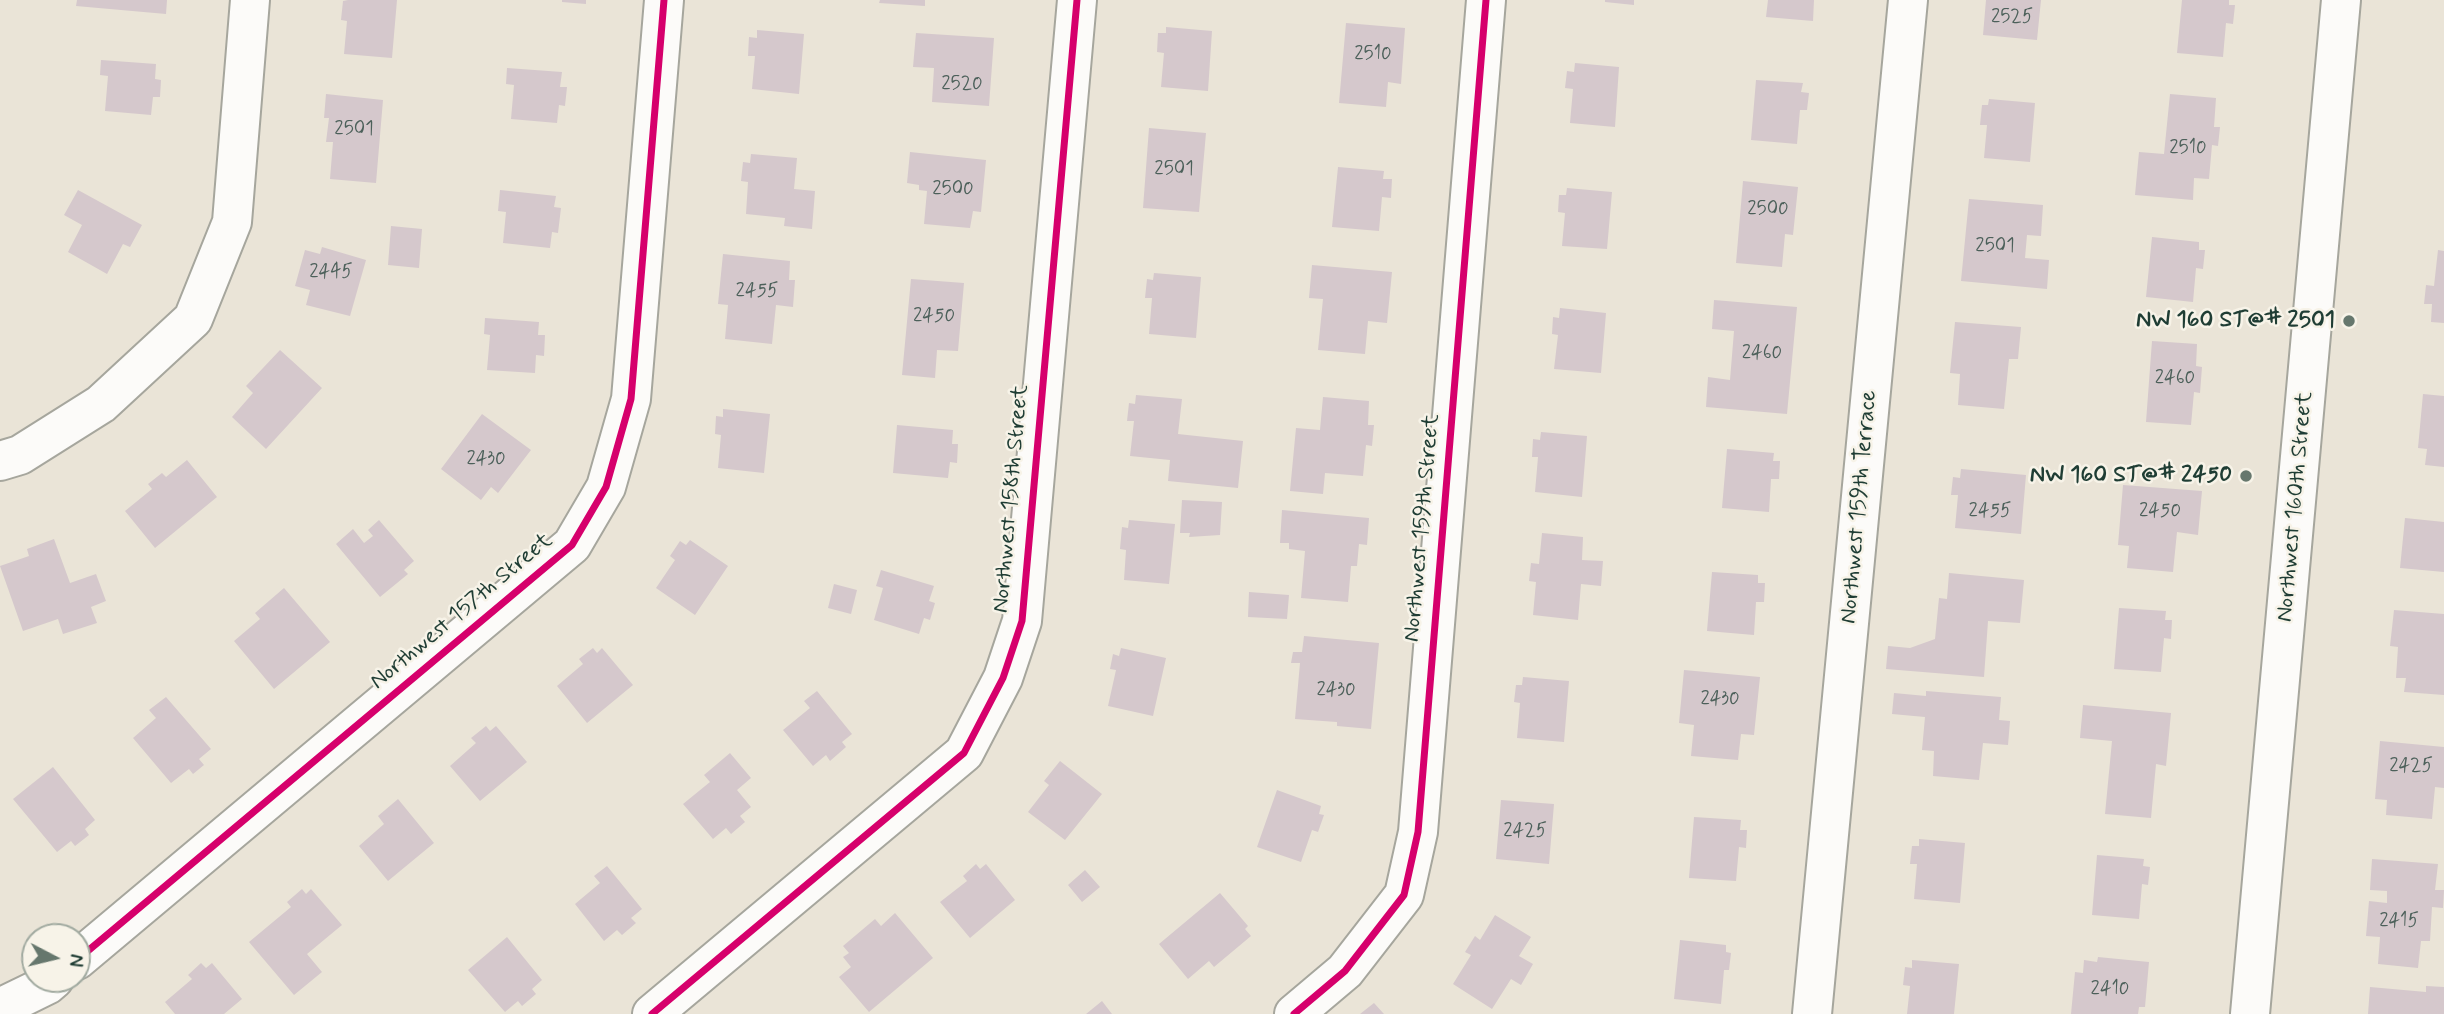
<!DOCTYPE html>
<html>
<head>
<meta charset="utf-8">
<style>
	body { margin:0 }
	#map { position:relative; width:2444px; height:1014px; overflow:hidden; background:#eae4d7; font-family:Mynerve,sans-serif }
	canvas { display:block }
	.north { position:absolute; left:21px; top:923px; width:70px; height:70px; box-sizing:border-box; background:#f7f3e8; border:2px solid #a1aaa0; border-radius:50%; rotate:97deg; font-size:19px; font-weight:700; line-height:28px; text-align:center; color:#1f3d34 }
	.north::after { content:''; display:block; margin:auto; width:24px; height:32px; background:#66776d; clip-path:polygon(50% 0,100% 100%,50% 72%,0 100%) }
</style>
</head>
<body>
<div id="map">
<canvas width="2444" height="1014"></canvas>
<div class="north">N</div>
</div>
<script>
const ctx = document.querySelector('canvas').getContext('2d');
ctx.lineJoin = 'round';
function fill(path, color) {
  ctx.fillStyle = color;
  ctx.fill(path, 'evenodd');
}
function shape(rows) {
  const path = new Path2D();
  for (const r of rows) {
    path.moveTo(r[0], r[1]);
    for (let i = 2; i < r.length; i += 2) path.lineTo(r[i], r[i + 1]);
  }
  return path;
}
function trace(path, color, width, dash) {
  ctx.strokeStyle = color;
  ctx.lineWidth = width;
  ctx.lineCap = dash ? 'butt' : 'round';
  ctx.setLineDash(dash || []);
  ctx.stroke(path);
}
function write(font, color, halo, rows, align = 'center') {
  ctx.font = font + ' Mynerve,sans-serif';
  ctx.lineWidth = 5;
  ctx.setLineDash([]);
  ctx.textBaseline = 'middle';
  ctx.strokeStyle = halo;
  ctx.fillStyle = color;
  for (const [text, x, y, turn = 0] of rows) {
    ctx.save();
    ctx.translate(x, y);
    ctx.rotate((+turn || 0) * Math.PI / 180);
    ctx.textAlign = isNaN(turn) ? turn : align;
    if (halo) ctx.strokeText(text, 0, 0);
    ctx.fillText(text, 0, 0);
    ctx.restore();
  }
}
fill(shape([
	[77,0,167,0,166,14,76,6],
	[348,0,397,0,392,58,344,54,347,21,341,20,343,1],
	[562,0,586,0,586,4,562,2],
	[880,0,925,0,925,6,879,3],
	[1605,0,1634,0,1634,5,1605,2],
	[1768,0,1814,0,1813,21,1766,17],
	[1986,0,2041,0,2037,40,1983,35],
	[2182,0,2229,0,2229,5,2235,5,2233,24,2226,23,2223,57,2177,53],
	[1346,23,1405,28,1401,84,1388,82,1386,107,1339,103],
	[1166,27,1212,31,1208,91,1161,87,1164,53,1157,52,1158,33,1166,33],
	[757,30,804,34,799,94,752,89,755,56,748,56,749,37,757,38],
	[916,33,994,38,989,106,932,102,934,68,913,67],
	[101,60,156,64,155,79,161,80,160,97,153,97,151,115,105,111,108,76,100,75],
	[1575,63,1619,67,1615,127,1570,123,1573,89,1565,88,1567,71,1574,72],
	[507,68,562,72,560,87,567,87,565,106,559,105,557,123,511,119,514,85,506,84],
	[1756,80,1803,83,1801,92,1809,93,1807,110,1800,110,1797,144,1751,140],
	[326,94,383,100,376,183,330,179,333,142,326,142,329,118,324,118],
	[2170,94,2216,98,2214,127,2220,127,2218,146,2212,145,2209,179,2194,178,2193,200,2135,195,2139,152,2164,154],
	[1989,99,2035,103,2030,162,1984,158,1987,125,1980,125,1982,105,1988,105],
	[1149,128,1206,133,1199,212,1143,208],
	[910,152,986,160,981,212,973,211,970,228,924,224,927,191,919,190,919,185,907,183],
	[751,154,797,158,794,189,815,191,812,229,784,226,785,218,746,214,748,182,741,181,743,162,750,163],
	[1338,167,1384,171,1383,179,1392,179,1391,198,1382,197,1379,231,1332,227],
	[1743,181,1798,187,1793,235,1785,234,1782,267,1736,263],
	[1567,188,1612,192,1607,249,1562,246,1565,213,1558,212,1559,195,1566,195],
	[78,190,142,225,130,247,123,244,107,274,68,252,82,225,64,215],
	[500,190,556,196,554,207,561,208,558,233,552,232,550,248,503,243,506,212,498,211],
	[1969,199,2043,205,2041,236,2027,235,2025,258,2049,260,2047,289,1961,281],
	[391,226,422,229,419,268,388,265],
	[2152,237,2199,242,2199,250,2205,250,2203,269,2196,268,2193,302,2146,297],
	[322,247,366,260,350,316,306,305,310,290,295,286,305,250,320,254],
	[2438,250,2444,251,2444,323,2431,322,2432,304,2424,304,2426,285,2434,286],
	[723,254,790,261,789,280,795,280,793,307,776,305,772,344,725,339,728,305,718,304],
	[1312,265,1392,272,1387,323,1368,321,1365,354,1318,350,1323,299,1309,298],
	[1154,273,1201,277,1196,338,1149,334,1152,298,1145,298,1147,279,1153,280],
	[911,279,964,283,958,351,937,350,935,378,902,375],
	[1714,300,1797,307,1787,414,1706,407,1708,377,1730,380,1734,331,1712,329],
	[1560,308,1606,313,1601,373,1554,369,1558,335,1552,334,1553,317,1559,318],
	[485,318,539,322,538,335,545,335,544,356,536,355,535,373,487,370,490,335,484,334],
	[1955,322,2021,327,2018,359,2009,359,2004,409,1958,405,1960,374,1950,373],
	[2152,341,2197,344,2196,366,2202,367,2200,393,2194,392,2191,425,2146,422],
	[280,350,322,388,266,449,232,417,253,393,246,386],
	[2423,394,2444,396,2444,467,2425,465,2427,449,2418,448],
	[1136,395,1182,399,1178,434,1243,441,1238,488,1168,481,1170,460,1130,456,1134,421,1127,421,1129,403,1135,404],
	[1323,397,1369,401,1368,425,1374,425,1372,446,1366,445,1363,476,1325,473,1323,494,1290,491,1296,428,1320,430],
	[723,409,770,414,764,473,718,468,721,435,715,434,716,416,723,417],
	[482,414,531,450,498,493,491,487,481,500,441,469],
	[897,425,953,430,952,444,958,444,957,463,950,462,948,478,893,473],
	[1541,432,1587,436,1582,497,1535,492,1538,457,1532,457,1533,439,1540,440],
	[1727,449,1774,453,1773,461,1780,461,1779,479,1771,479,1769,512,1722,508],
	[187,460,217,497,155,548,125,511,152,489,148,484,162,473,166,477],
	[1961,469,2026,475,2021,534,1955,528,1958,495,1951,495,1953,477,1960,478],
	[2123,485,2202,491,2198,535,2177,532,2173,572,2127,568,2129,546,2118,545],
	[1182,500,1222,502,1220,535,1189,537,1190,533,1180,533],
	[1282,510,1369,518,1367,545,1359,544,1357,566,1351,566,1348,602,1301,598,1305,551,1289,549,1289,543,1280,543],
	[2405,518,2444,522,2444,572,2400,568],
	[379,520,414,561,404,570,408,574,380,597,336,544,353,529,364,543,373,536,368,530],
	[1129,520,1175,524,1169,584,1124,580,1126,550,1120,549,1122,527,1128,528],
	[1542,533,1583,537,1582,560,1603,561,1601,586,1581,584,1578,620,1533,615,1536,582,1529,581,1531,563,1539,564],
	[54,539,70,583,96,574,106,601,91,607,97,623,63,634,58,619,23,631,0,566,29,556,27,549],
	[690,540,728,566,695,615,656,588,675,560,670,556,680,541,686,545],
	[881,570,934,586,929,601,935,603,930,620,924,618,919,634,874,620,883,588,876,586],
	[1712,572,1758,575,1758,583,1765,583,1764,602,1756,602,1754,635,1707,631],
	[1949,573,2024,580,2020,623,1988,621,1984,677,1886,669,1888,646,1910,648,1935,639,1939,598,1947,599],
	[834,584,857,590,851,614,828,608],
	[284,588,330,642,274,689,234,641,260,619,255,613],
	[1249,592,1289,595,1287,619,1248,617],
	[2119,608,2166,611,2165,620,2172,620,2171,639,2164,638,2161,672,2114,669],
	[2394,610,2444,614,2444,695,2404,692,2406,678,2396,678,2398,647,2390,646],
	[1304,636,1379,643,1371,729,1337,726,1337,722,1295,719,1300,663,1291,663,1293,652,1302,652],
	[593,648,597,653,602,648,633,685,587,723,557,686,583,664,579,659],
	[1121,648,1166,658,1153,716,1108,706,1116,670,1110,669,1113,654,1119,656],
	[1684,670,1760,677,1754,735,1741,734,1738,760,1691,756,1694,725,1679,723],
	[1523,677,1569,681,1564,742,1517,738,1520,703,1514,702,1516,685,1522,685],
	[817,691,852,734,842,742,846,747,830,761,826,755,813,766,783,730,810,708,804,701],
	[1926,691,2001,697,1999,720,2010,721,2008,745,1983,743,1979,780,1933,776,1934,751,1922,750,1925,717,1892,714,1894,693,1926,696],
	[166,697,211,749,199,759,204,765,193,774,189,769,171,783,133,738,156,718,149,710],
	[2083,705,2171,713,2166,766,2156,764,2151,818,2105,814,2112,741,2080,738],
	[486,726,490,731,496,726,527,762,480,801,450,766,476,743,471,738],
	[2380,741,2444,747,2444,788,2435,787,2432,819,2386,815,2387,800,2375,799],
	[730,753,751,778,737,790,751,807,740,816,745,822,731,834,726,828,713,839,683,804,710,782,704,775],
	[1060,761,1102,794,1065,840,1028,812,1049,785,1044,781],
	[53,767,95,820,85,829,89,835,75,846,71,841,57,852,13,799],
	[1277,790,1321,806,1319,814,1324,815,1318,832,1312,830,1301,862,1257,847],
	[398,799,434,843,388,881,359,846,384,824,378,816],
	[1501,800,1554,804,1549,864,1496,859],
	[1694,817,1741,820,1740,830,1747,830,1746,848,1739,847,1736,881,1689,878],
	[1919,839,1965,843,1960,903,1914,899,1917,864,1910,864,1912,846,1919,846],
	[2097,855,2144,859,2143,866,2150,867,2148,885,2142,884,2139,919,2092,915],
	[2372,859,2438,864,2435,890,2444,890,2443,908,2432,907,2430,941,2421,941,2418,968,2378,964,2380,937,2366,936,2369,901,2387,903,2387,891,2370,890],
	[976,864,980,869,986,864,1015,900,970,938,940,902,967,881,963,876],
	[607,866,642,909,631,918,636,923,622,935,617,930,604,941,575,904,600,883,594,876],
	[1085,870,1100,887,1082,902,1068,885],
	[302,889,306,894,311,889,342,925,307,954,322,972,294,995,249,942,291,907,287,902],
	[1220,893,1248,926,1245,929,1251,936,1214,967,1209,961,1188,979,1159,944],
	[895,913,933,958,869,1012,839,977,851,967,843,957,849,953,843,946,875,919,881,926],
	[1495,915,1531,937,1519,956,1533,964,1521,985,1511,979,1492,1009,1453,984,1471,955,1465,952,1475,936,1480,940],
	[507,937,542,980,532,989,536,994,522,1006,518,1001,505,1012,468,970],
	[1680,940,1726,945,1726,952,1731,953,1729,970,1724,970,1721,1004,1674,999],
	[2098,957,2149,962,2145,1007,2139,1007,2138,1014,2071,1014,2075,972,2083,973,2084,960,2097,962],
	[1912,960,1959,964,1954,1014,1907,1014,1910,986,1903,985,1905,967,1912,968],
	[201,963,206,968,212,963,242,999,224,1014,175,1014,165,1002,192,979,188,975],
	[2426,986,2444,987,2444,1014,2368,1014,2370,987,2426,992],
	[1102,1001,1112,1014,1086,1014],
	[1374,1003,1384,1014,1360,1014]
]), '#d5c8cc');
const street = shape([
	[0,461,20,455,101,404,193,319,232,222,250,0],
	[77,960,572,545,606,487,631,399,664,0],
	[0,1008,47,985,54,979],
	[652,1014,964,753,1003,678,1022,621,1077,0],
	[1294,1014,1345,971,1404,895,1418,832,1486,0],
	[1812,1014,1908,0],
	[2250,1014,2341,0]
]);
trace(street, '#a6a69d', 42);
trace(street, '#fcfbf9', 38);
trace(shape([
	[77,960,572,545,606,487,631,399,664,0],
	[652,1014,964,753,1003,678,1022,621,1077,0],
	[1294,1014,1345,971,1404,895,1418,832,1486,0]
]), '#d6006c', 7);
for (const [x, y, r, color] of [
	[2349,321,7,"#66776d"],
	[2246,476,7,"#66776d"]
]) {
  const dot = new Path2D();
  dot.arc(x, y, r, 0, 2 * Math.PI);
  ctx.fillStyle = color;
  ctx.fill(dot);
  trace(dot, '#f7f3e8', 2.5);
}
write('19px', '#4c605a', null, [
	["2525",2012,18],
	["2510",1373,55],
	["2520",962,85],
	["2501",354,130],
	["2510",2188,149],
	["2501",1174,170],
	["2500",953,190],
	["2500",1768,210],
	["2501",1995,247],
	["2445",331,273],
	["2455",757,292],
	["2450",934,317],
	["2460",1762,354],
	["2460",2175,379],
	["2430",486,460],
	["2455",1990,512],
	["2450",2160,512],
	["2430",1336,691],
	["2430",1720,700],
	["2425",2411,767],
	["2425",1525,832],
	["2415",2399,922],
	["2410",2110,990]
]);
write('bold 23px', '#1f3d34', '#f7f3e8', [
	["NW 160 ST@# 2501",2335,321],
	["NW 160 ST@# 2450",2232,476]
], 'right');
write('23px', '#1f3d34', '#f7f3e8', [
	["Northwest 158th Street",1012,499,-85],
	["Northwest 159th Terrace",1860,507,-85],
	["Northwest 160th Street",2296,507,-85],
	["Northwest 159th Street",1423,528,-85],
	["Northwest 157th Street",462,612,-40]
]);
</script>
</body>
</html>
